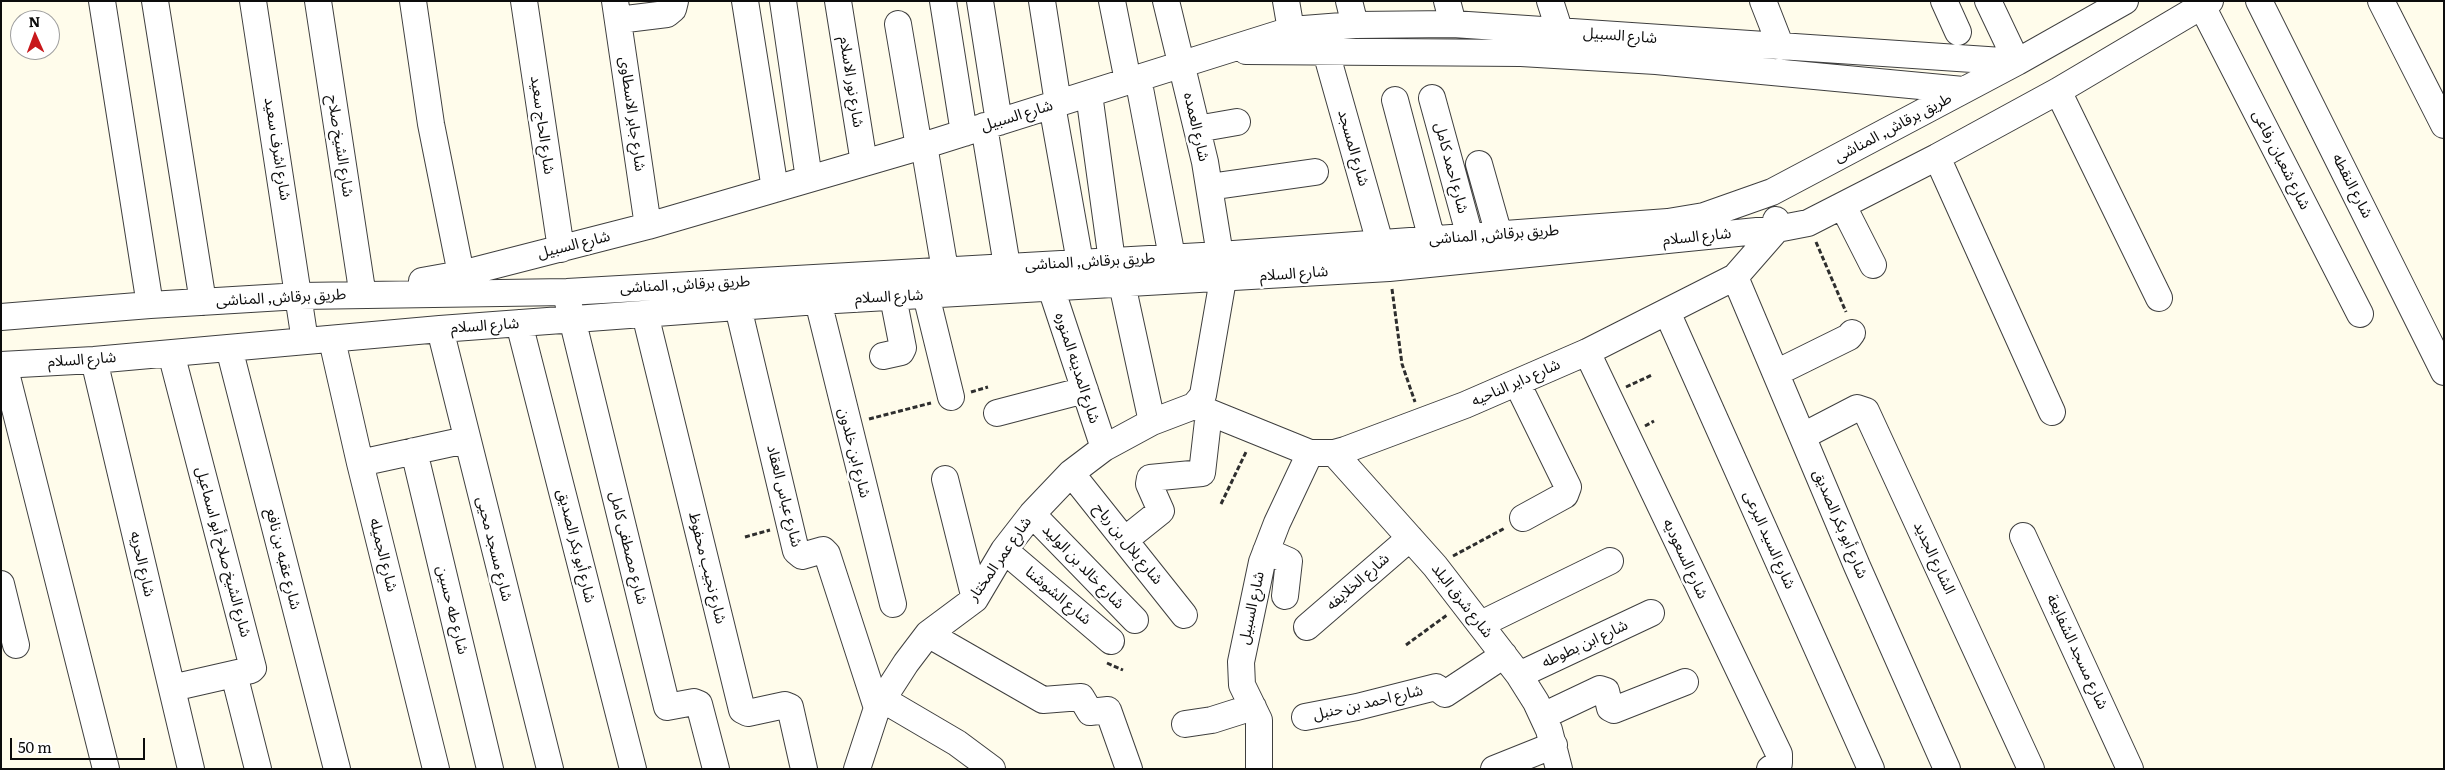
<!DOCTYPE html>
<html>
<head>
<meta charset="utf-8">
<style>
	body { margin:0 }
	#map { position:relative; width:2445px; height:770px; overflow:hidden; background:#fffceb; font-family:Literata,serif }
	canvas { display:block }
	.frame { position:absolute; inset:0; border:2px solid #0c0c0c; pointer-events:none }
	.north { position:absolute; left:10px; top:10px; width:50px; height:50px; box-sizing:border-box; background:#fff; border:1px solid #9e9e9e; border-radius:50%; rotate:358deg; font-size:14px; font-weight:700; line-height:20px; text-align:center; color:#0c0c0c }
	.north::after { content:''; display:block; margin:auto; width:18px; height:22px; background:#c8181b; clip-path:polygon(50% 0,100% 100%,50% 72%,0 100%) }
	.scale { position:absolute; left:10px; top:738px; width:135px; height:22px; box-sizing:border-box; border:2px solid #0c0c0c; border-top:0; padding-left:6px; font-size:15px; line-height:18px; white-space:nowrap; color:#0c0c0c; -webkit-text-stroke:4px #fff; paint-order:stroke }
</style>
</head>
<body>
<div id="map">
<canvas width="2445" height="770"></canvas>
<div class="frame"></div>
<div class="north">N</div>
<div class="scale">50 m</div>
</div>
<script>
const ctx = document.querySelector('canvas').getContext('2d');
ctx.lineJoin = 'round';
function shape(rows) {
  const path = new Path2D();
  for (const r of rows) {
    path.moveTo(r[0], r[1]);
    for (let i = 2; i < r.length; i += 2) path.lineTo(r[i], r[i + 1]);
  }
  return path;
}
function trace(path, color, width, dash) {
  ctx.strokeStyle = color;
  ctx.lineWidth = width;
  ctx.lineCap = dash ? 'butt' : 'round';
  ctx.setLineDash(dash || []);
  ctx.stroke(path);
}
function write(font, color, halo, rows, align = 'center') {
  ctx.font = font + ' Literata,"Noto Sans Arabic",serif';
  ctx.lineWidth = 5;
  ctx.setLineDash([]);
  ctx.textBaseline = 'middle';
  ctx.strokeStyle = halo;
  ctx.fillStyle = color;
  for (const [text, x, y, turn = 0] of rows) {
    ctx.save();
    ctx.translate(x, y);
    ctx.rotate((+turn || 0) * Math.PI / 180);
    ctx.textAlign = isNaN(turn) ? turn : align;
    if (halo) ctx.strokeText(text, 0, 0);
    ctx.fillText(text, 0, 0);
    ctx.restore();
  }
}
const minor = shape([
	[102,1,150,305],
	[155,1,203,302],
	[253,1,305,341],
	[318,1,362,290],
	[413,1,431,124,461,274],
	[524,1,561,249],
	[615,1,648,226],
	[745,1,775,189],
	[783,1,809,179],
	[838,1,864,163],
	[943,1,964,133],
	[980,1,999,122],
	[1042,1,1058,103],
	[1112,1,1128,81],
	[1166,1,1205,162,1220,255],
	[1286,1,1291,30],
	[1349,1,1355,25],
	[1447,1,1453,24],
	[1550,1,1560,32],
	[1763,1,1781,47],
	[1944,1,1958,32],
	[2259,1,2444,372],
	[2381,1,2444,125],
	[2202,6,2360,314],
	[618,20,667,14,673,9,675,1],
	[898,24,919,147],
	[1246,51,1521,53,1656,61,1963,90],
	[1326,52,1380,243],
	[1138,78,1172,257],
	[2058,91,2159,298],
	[1089,94,1112,261],
	[1432,98,1470,237],
	[1395,100,1432,240],
	[1052,105,1080,262],
	[984,126,1010,284],
	[1197,129,1237,122],
	[924,145,945,270],
	[1937,157,2052,412],
	[1479,164,1499,235],
	[1209,187,1315,172],
	[1843,206,1873,265],
	[1735,277,1857,566,1947,769],
	[422,281,461,274,648,226,919,147,1291,30,1355,25,1453,24,2017,62,1988,1],
	[1122,284,1152,422],
	[1051,288,1104,448],
	[926,295,951,397],
	[818,301,893,604],
	[568,302,667,707,694,702,699,704,716,769],
	[738,307,796,551,802,556,823,550,827,554,877,708],
	[1667,312,1871,769],
	[645,314,742,710,748,713,785,705,790,707,804,769],
	[1,317,150,305,300,296,567,292,1220,255,1668,222,1704,216,1772,192,2017,62,2125,1],
	[519,323,633,769],
	[440,329,550,769],
	[332,340,360,463,436,769],
	[229,348,337,769],
	[1587,352,1779,754,1779,763,1770,769],
	[171,353,253,668,251,670,172,688],
	[883,356,901,352,903,348,893,297],
	[94,360,191,769],
	[1,365,94,360,440,329,818,301,1389,268,1777,229,1808,223,1937,157,2058,91,2210,1],
	[4,365,106,769],
	[1776,373,1849,337,1852,333],
	[1517,383,1568,487,1565,495,1523,518],
	[1194,406,1310,453,1334,453,1345,450,1465,405,1587,352,1735,277,1777,229,1776,220],
	[997,413,1085,390],
	[1803,436,1857,408,1866,411,2031,769],
	[414,451,490,769],
	[1334,453,1435,566,1519,675,1536,702,1549,730,1559,769],
	[360,463,466,440],
	[1071,473,1184,615],
	[945,479,975,599],
	[1032,514,1135,620],
	[2023,536,2130,769],
	[1126,539,1161,511,1149,484,1150,478,1202,473,1209,412],
	[1004,550,1111,641],
	[1266,551,1289,561,1285,596],
	[1,584,16,645],
	[1481,624,1610,561],
	[1307,627,1410,538],
	[928,634,1043,700,1081,697,1090,712,1108,710,1129,769],
	[234,674,258,769],
	[1519,675,1651,613],
	[882,699,957,743,992,769],
	[1543,716,1600,689,1606,691,1610,708,1614,710,1685,682],
	[1305,717,1357,707,1436,687,1445,694,1504,655],
	[1185,724,1212,720,1253,707],
	[857,769,877,708,906,663,928,634,975,599,1004,550,1032,514,1071,473,1104,448,1152,422,1194,406,1200,399,1203,395,1226,262],
	[1259,769,1259,720,1242,685,1241,662,1262,562,1277,523,1310,453],
	[1494,769,1554,745]
]);
trace(minor, '#3f3f3f', 28);
trace(shape([
	[1816,242,1846,312],
	[1392,289,1402,364,1415,402],
	[1626,387,1652,375],
	[971,392,988,387],
	[869,419,931,403],
	[1645,426,1654,421],
	[1221,504,1247,450],
	[745,537,770,530],
	[1453,556,1505,528],
	[1406,645,1447,615],
	[1107,663,1123,670]
]), '#2e2e2e', 3, [5, 2.5]);
trace(minor, '#fff', 26);
write('15px', '#0c0c0c', '#fff', [
	["شارع السبيل",1620,36,4],
	["شارع نور الاسلام",851,82,81],
	["شارع جابر الاسطاوى",632,114,82],
	["شارع السبيل",1017,116,-17],
	["شارع الحاج سعيد",542,125,82],
	["شارع العمده",1196,127,77],
	["طريق برقاش, المناشى",1893,128,-28],
	["شارع الشيخ صلاح",340,146,81],
	["شارع المسجد",1353,148,74],
	["شارع اشرف سعيد",277,149,81],
	["شارع شعبان رفاعى",2281,160,63],
	["شارع احمد كامل",1451,168,75],
	["شارع النقطه",2352,186,63],
	["طريق برقاش, المناشى",1494,235,-4],
	["شارع السلام",1697,237,-6],
	["شارع السبيل",574,245,-14],
	["طريق برقاش, المناشى",1090,262,-3],
	["شارع السلام",1294,274,-4],
	["طريق برقاش, المناشى",685,285,-3],
	["شارع السلام",889,297,-3],
	["طريق برقاش, المناشى",281,298,-3],
	["شارع السلام",485,326,-4],
	["شارع السلام",82,360,-4],
	["شارع المدينه المنوره",1077,368,72],
	["شارع داير الناحيه",1516,383,-24],
	["شارع ابن خلدون",854,453,76],
	["شارع عباس العقاد",784,496,76],
	["شارع أبو بكر الصديق",1840,524,67],
	["شارع السيد البرعى",1769,540,66],
	["شارع بلال بن رباح",1128,544,51],
	["شارع أبو بكر الصديق",576,546,76],
	["شارع مصطفى كامل",628,548,76],
	["شارع مسجد محيى",494,549,76],
	["شارع الشيخ صلاح أبو اسماعيل",223,552,75],
	["شارع الجميله",383,555,76],
	["الشارع الجديد",1934,558,65],
	["شارع عقبه بن نافع",283,559,76],
	["شارع عمر المختار",1000,559,-55],
	["شارع السعوديه",1685,559,65],
	["شارع الحريه",142,564,77],
	["شارع خالد بن الوليد",1083,567,46],
	["شارع نجيب محفوظ",707,568,76],
	["شارع الخلايفه",1358,582,-41],
	["شارع الشوشنا",1058,596,40],
	["شارع شرق البلد",1462,601,52],
	["شارع السبيل",1252,608,-78],
	["شارع طه حسين",452,610,76],
	["شارع ابن بطوطه",1585,644,-25],
	["شارع مسجد الشفايعة",2077,652,65],
	["شارع احمد بن حنبل",1368,703,-13]
]);
</script>
</body>
</html>
